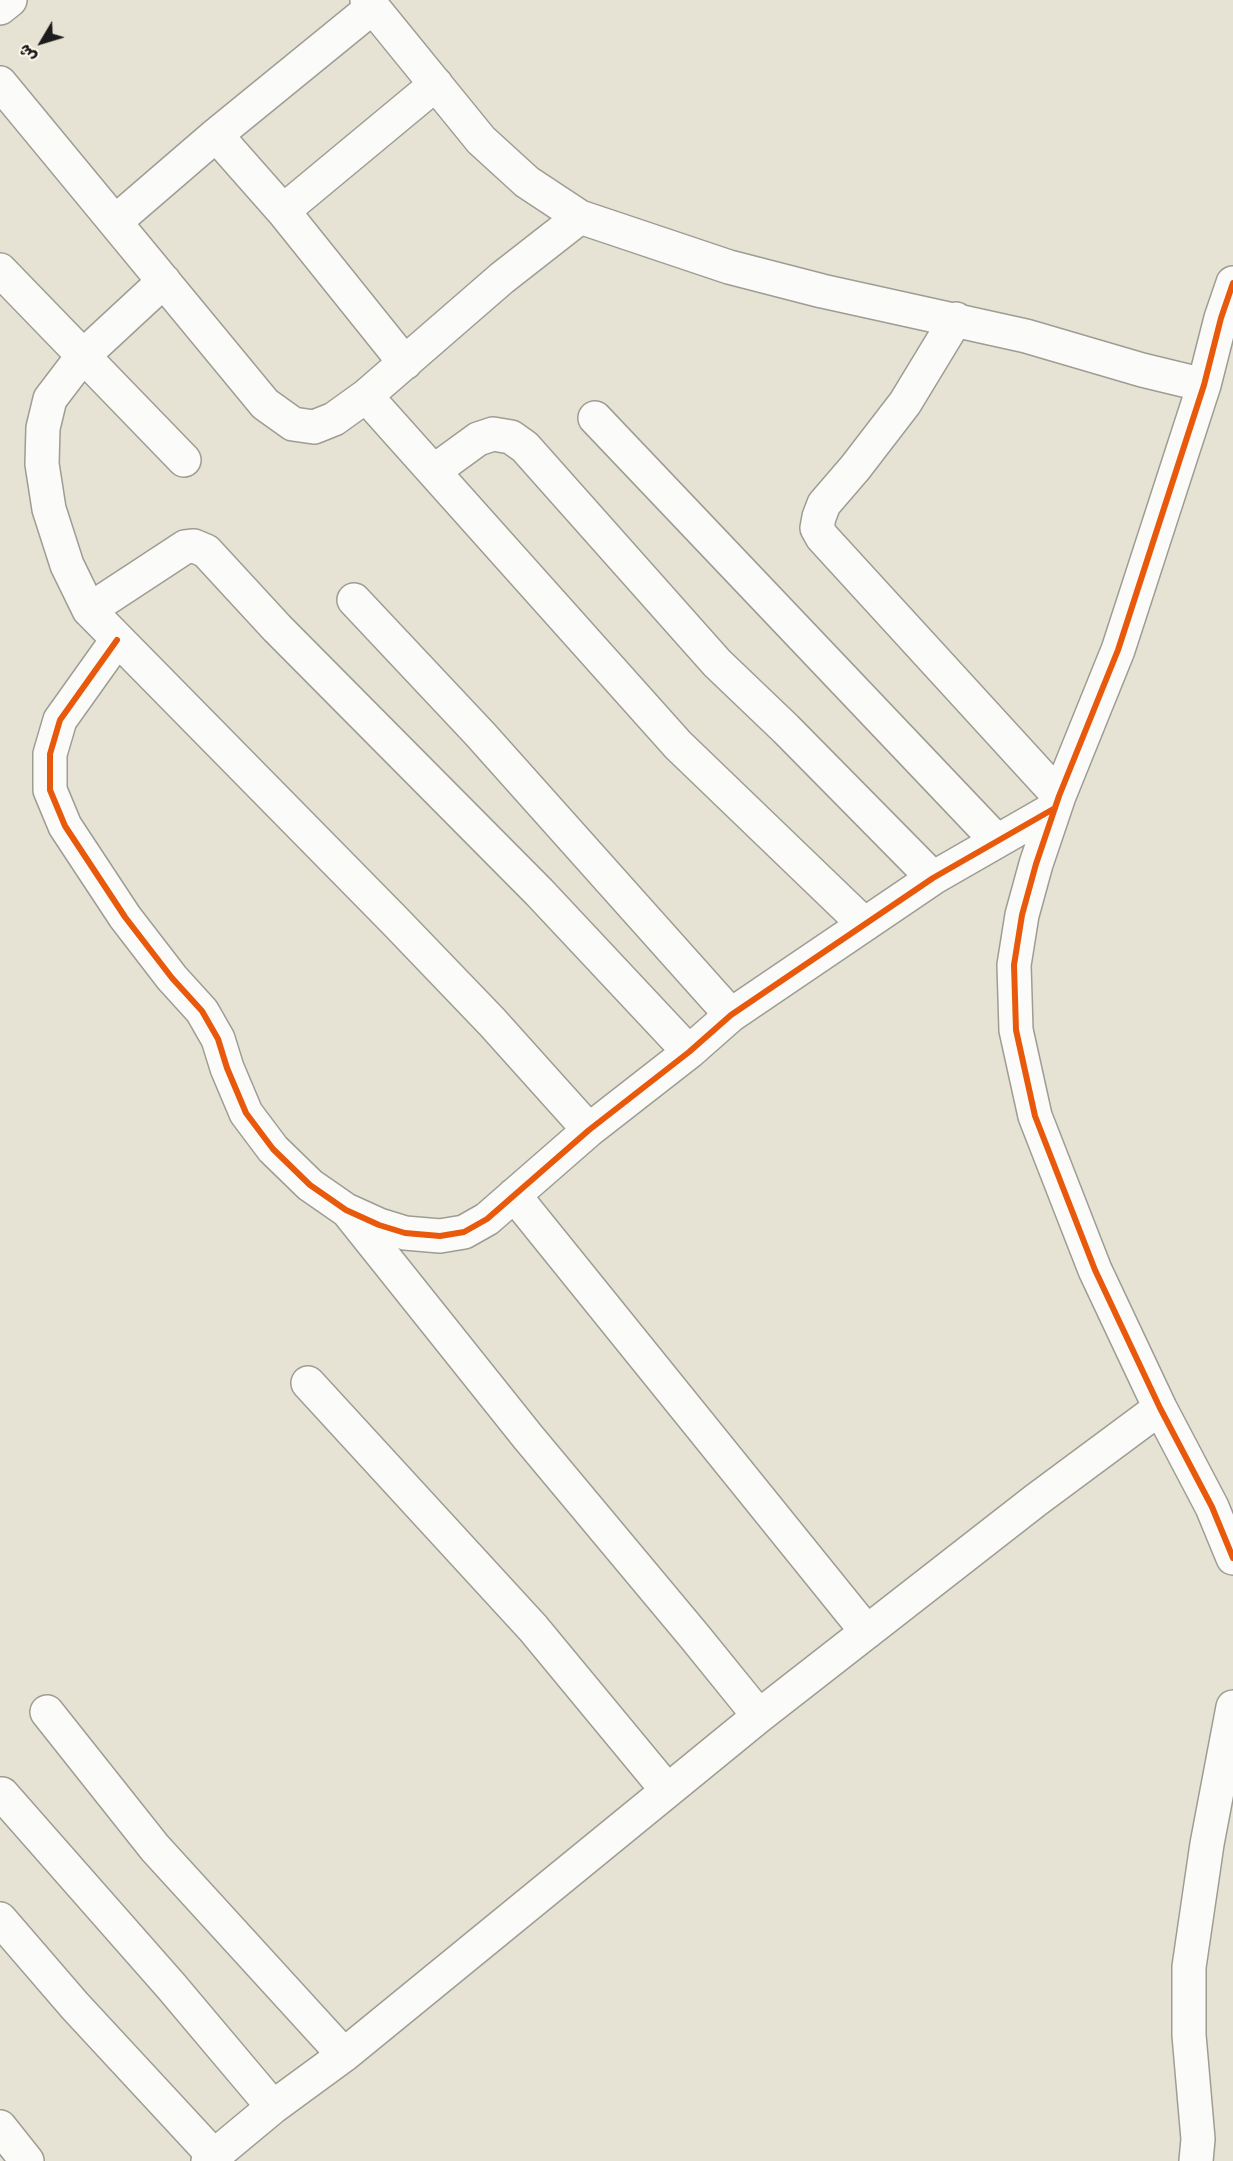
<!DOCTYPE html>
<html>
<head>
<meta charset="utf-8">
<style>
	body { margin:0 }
	#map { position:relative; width:1233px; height:2161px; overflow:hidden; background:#e7e3d4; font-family:Pangolin,"Playpen Sans Arabic",sans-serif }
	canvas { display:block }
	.north { position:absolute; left:12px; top:12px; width:60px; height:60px; -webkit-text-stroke:4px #fbf7ec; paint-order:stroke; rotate:232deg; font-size:16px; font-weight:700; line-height:24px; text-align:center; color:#1c1c1c }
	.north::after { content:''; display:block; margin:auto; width:21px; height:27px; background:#1c1c1c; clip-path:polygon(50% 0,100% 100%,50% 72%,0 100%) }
</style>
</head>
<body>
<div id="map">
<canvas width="1233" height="2161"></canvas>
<div class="north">ش</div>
</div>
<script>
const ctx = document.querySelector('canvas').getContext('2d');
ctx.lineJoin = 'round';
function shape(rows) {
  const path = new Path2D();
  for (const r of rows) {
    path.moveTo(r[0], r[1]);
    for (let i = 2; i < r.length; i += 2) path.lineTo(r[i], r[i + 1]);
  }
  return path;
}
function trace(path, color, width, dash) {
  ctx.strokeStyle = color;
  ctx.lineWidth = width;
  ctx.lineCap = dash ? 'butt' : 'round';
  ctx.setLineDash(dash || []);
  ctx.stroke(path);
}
const minor = shape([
	[367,0,481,140,527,182,580,217,729,267,822,291,1026,336,1142,370,1204,385],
	[373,7,216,135,283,211,405,363],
	[0,8,10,0],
	[0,83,265,404,293,424,314,427,334,419,366,396,502,278,580,217],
	[283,211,436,84],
	[115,222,216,135],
	[0,270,184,460],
	[164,281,82,357,50,399,43,428,42,464,49,509,67,565,89,610,394,920,492,1022,589,1130],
	[1233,283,1221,318,1204,385,1118,650,1059,796,1036,864,1022,915,1014,965,1016,1030,1035,1116,1095,1270,1160,1408,1212,1507,1233,1558],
	[956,319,905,403,855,468,824,504,819,517,817,528,822,537,1059,796],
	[366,396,678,745,864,924],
	[595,418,997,841],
	[434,471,478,439,493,434,511,437,525,447,717,663,786,729,933,878],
	[354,600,480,734,731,1015],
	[89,610,185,547,194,546,206,551,277,628,539,892,689,1052],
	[117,640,60,720,50,754,50,790,65,826,125,917,172,978,202,1011,218,1039,227,1068,246,1113,273,1149,310,1185,346,1210,379,1225,405,1233,440,1236,464,1232,487,1219,589,1130,689,1052,731,1015,933,878,1055,808],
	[514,1195,867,1632],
	[349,1213,528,1437,695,1637,759,1716],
	[308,1383,533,1628,667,1790],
	[47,1712,155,1848,344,2055],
	[2,1794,171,1986,273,2107],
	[0,1919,75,2006,214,2156],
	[0,2127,27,2161],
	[208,2161,273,2107,344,2055,759,1716,1036,1500,1160,1408],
	[1196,2161,1198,2139,1189,2035,1189,1967,1207,1844,1233,1707]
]);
trace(minor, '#9e9c93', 36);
trace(minor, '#fbfbf9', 33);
trace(shape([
	[1233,283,1221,318,1204,385,1118,650,1059,796,1036,864,1022,915,1014,965,1016,1030,1035,1116,1095,1270,1160,1408,1212,1507,1233,1558],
	[117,640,60,720,50,754,50,790,65,826,125,917,172,978,202,1011,218,1039,227,1068,246,1113,273,1149,310,1185,346,1210,379,1225,405,1233,440,1236,464,1232,487,1219,589,1130,689,1052,731,1015,933,878,1055,808]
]), '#e8590c', 6);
</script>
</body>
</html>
